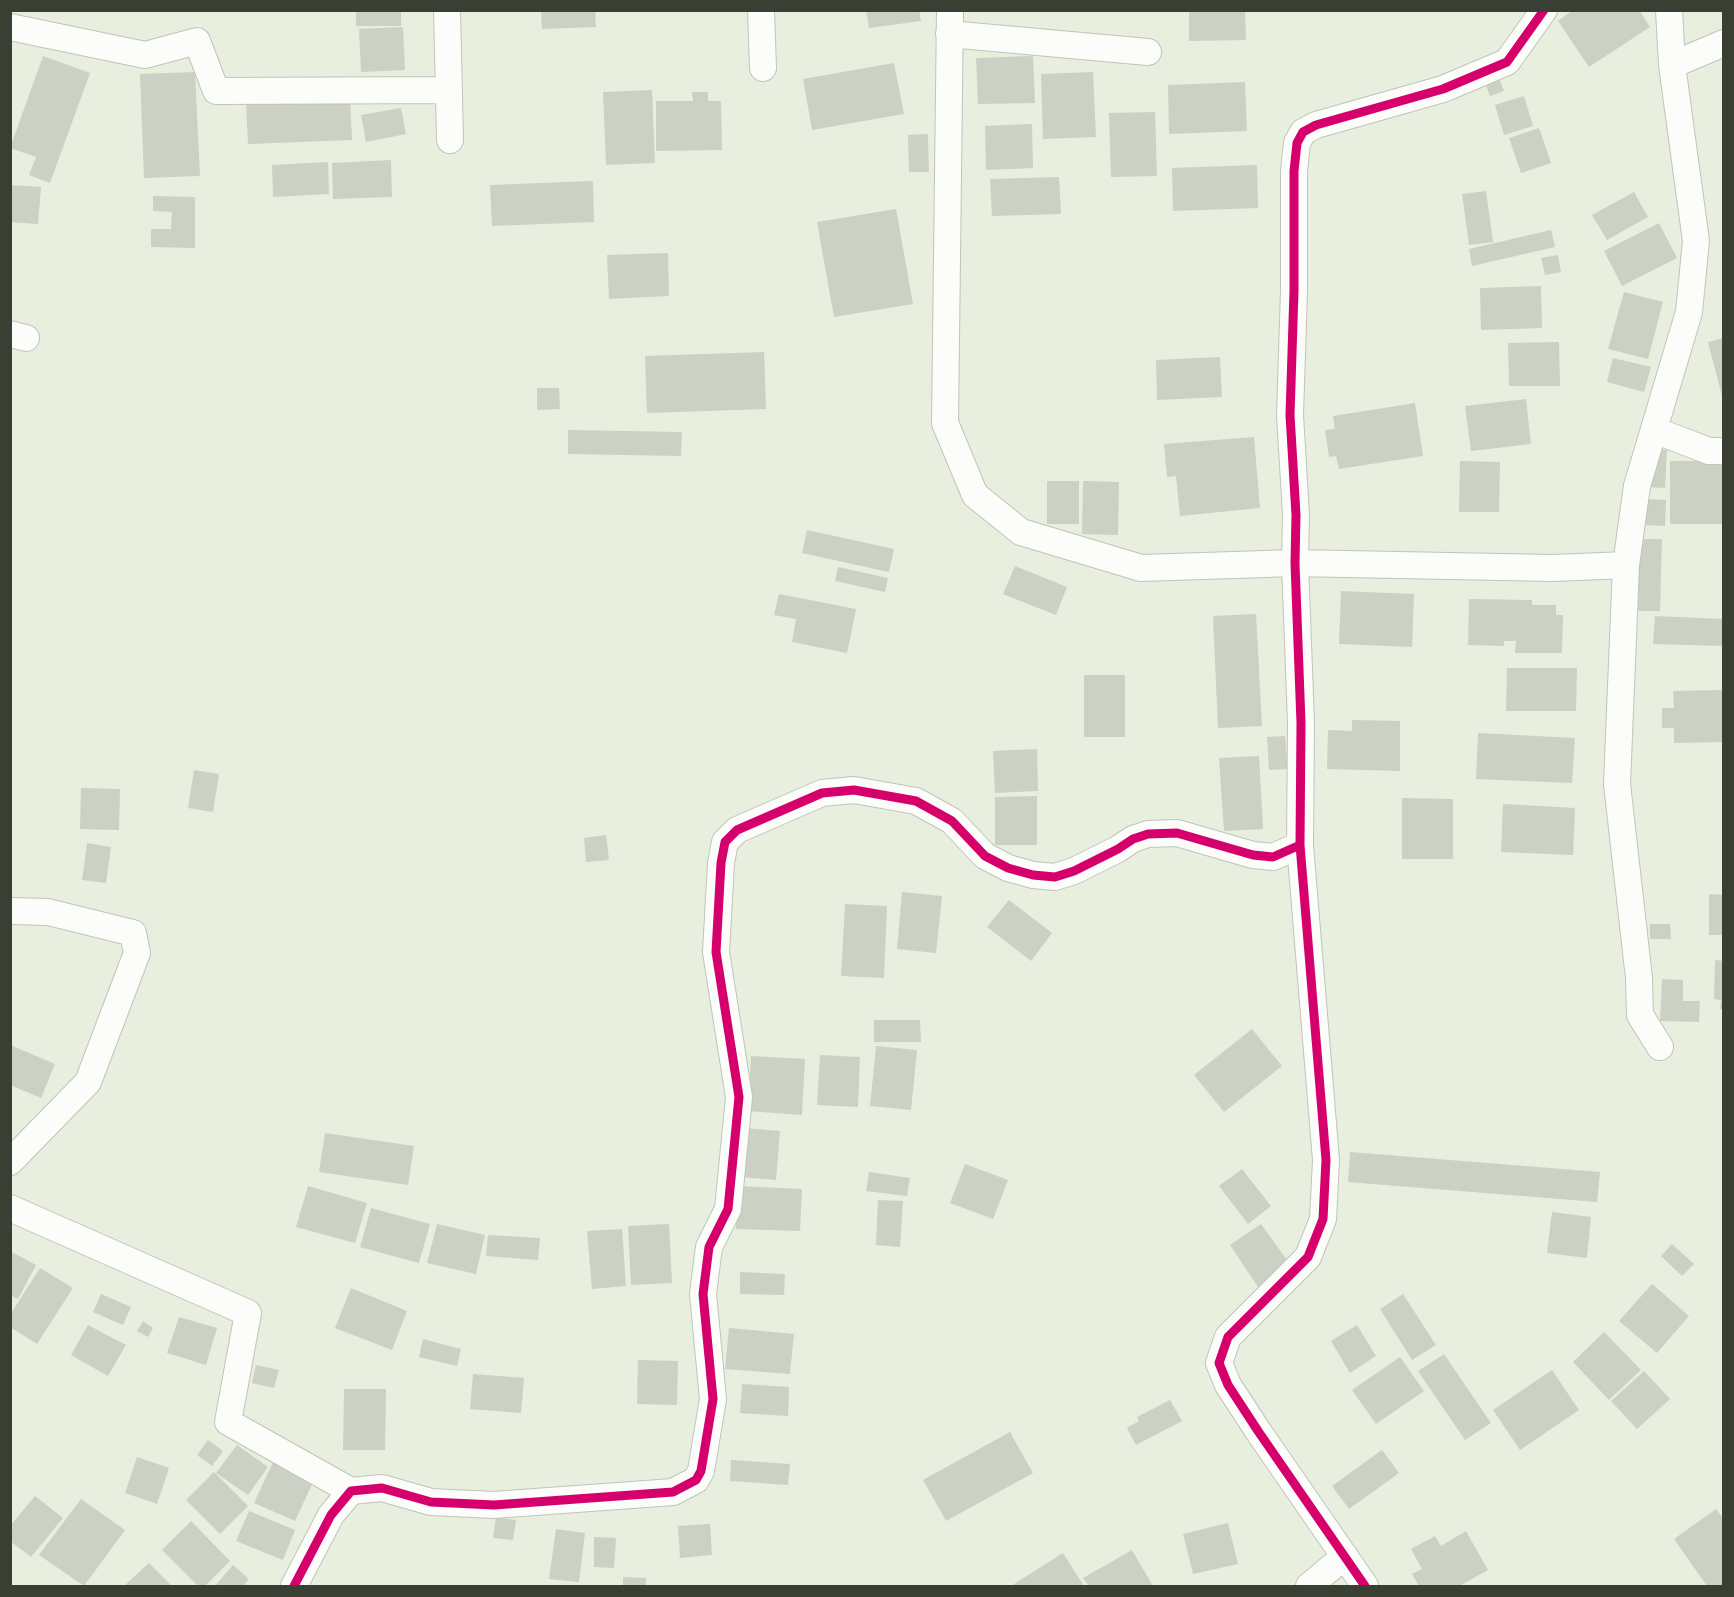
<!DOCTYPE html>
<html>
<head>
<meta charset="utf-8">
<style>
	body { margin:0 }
	#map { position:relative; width:1734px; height:1597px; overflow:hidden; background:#e8efde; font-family:Inter,sans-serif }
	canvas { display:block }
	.frame { position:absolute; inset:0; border:12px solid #3a3f33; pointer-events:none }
</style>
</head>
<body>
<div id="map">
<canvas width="1734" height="1597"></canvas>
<div class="frame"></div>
</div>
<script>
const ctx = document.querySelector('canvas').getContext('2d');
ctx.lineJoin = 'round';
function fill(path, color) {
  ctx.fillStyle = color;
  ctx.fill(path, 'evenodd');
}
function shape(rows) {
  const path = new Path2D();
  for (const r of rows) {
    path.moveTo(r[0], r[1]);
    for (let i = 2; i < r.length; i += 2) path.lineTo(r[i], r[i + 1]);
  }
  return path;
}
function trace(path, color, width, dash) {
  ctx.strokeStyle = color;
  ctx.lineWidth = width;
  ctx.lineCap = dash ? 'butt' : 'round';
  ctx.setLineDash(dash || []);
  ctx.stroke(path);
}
fill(shape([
	[356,10,401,10,401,26,356,26],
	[541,10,595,10,596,27,542,29],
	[866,10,919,10,921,21,869,28],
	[1189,10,1245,10,1246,40,1189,41],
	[1573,10,1639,10,1650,27,1589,67,1558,21],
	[403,27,405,70,361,72,359,29],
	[43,56,90,73,50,183,29,175,36,157,10,148],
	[1033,56,1035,103,978,104,976,58],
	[894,63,904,114,812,130,803,79],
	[195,72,200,176,144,178,140,74],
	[1093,72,1096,137,1043,139,1041,74],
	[1497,73,1504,91,1490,96,1483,78],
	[1245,82,1247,131,1169,134,1168,85],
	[652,90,655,163,606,165,603,92],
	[692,92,708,92,708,101,721,101,722,150,656,151,656,101,693,101],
	[1524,96,1533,126,1504,135,1495,105],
	[350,98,352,140,248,144,246,102],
	[401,108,406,134,366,142,361,115],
	[1155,112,1157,176,1111,177,1109,113],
	[1032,124,1033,168,986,170,985,126],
	[1539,128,1551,163,1521,173,1509,138],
	[928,134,929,172,909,172,908,135],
	[391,160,392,197,333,199,332,163],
	[328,162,329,194,273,197,272,165],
	[1257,165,1258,208,1173,211,1172,168],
	[1059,177,1061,214,992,216,990,179],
	[593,181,594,222,492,226,490,185],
	[10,185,41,187,38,224,10,222],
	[1486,191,1493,242,1469,245,1462,194],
	[1634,192,1648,217,1607,240,1592,215],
	[153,196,195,197,195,248,151,247,151,229,171,229,172,212,153,211],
	[896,209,913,304,834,317,817,222],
	[1659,223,1677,258,1622,286,1604,251],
	[1551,230,1555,247,1472,266,1469,249],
	[668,253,669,296,609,299,607,255],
	[1558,255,1561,272,1545,275,1541,258],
	[1541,286,1542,328,1481,330,1480,288],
	[1624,292,1663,302,1648,359,1608,349],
	[1724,338,1724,400,1723,400,1708,342],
	[1559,342,1560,386,1509,386,1508,343],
	[764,352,766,409,647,413,645,356],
	[1220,357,1222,397,1157,400,1156,360],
	[1613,358,1651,367,1644,392,1607,382],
	[537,388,559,388,560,409,537,410],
	[1526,399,1531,444,1471,451,1465,406],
	[1415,403,1423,456,1339,469,1336,456,1329,457,1325,430,1335,429,1333,416],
	[568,430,682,432,681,456,568,454],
	[1254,437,1260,508,1180,516,1176,476,1167,477,1164,444],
	[1649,449,1667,450,1665,488,1647,487],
	[1460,461,1500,462,1499,512,1459,512],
	[1670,461,1724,461,1724,524,1670,524],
	[1047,481,1079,481,1079,524,1047,524],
	[1083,481,1119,482,1118,535,1082,534],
	[1645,499,1666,500,1665,526,1644,525],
	[807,530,894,549,889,572,802,553],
	[1640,539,1662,539,1660,611,1638,611],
	[1015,566,1067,587,1056,615,1003,594],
	[838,567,888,578,885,592,835,581],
	[1341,591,1414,594,1412,647,1339,644],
	[779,594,856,609,847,653,792,642,796,619,774,615],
	[1469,599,1532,600,1532,605,1556,605,1556,615,1563,615,1562,653,1515,653,1516,641,1504,641,1504,646,1468,645],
	[1256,614,1262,726,1218,728,1213,616],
	[1655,616,1724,619,1724,646,1653,644],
	[1507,668,1577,668,1576,711,1506,711],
	[1084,675,1125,675,1125,737,1084,737],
	[1724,690,1724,742,1674,743,1674,728,1662,728,1662,708,1674,708,1673,691],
	[1352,720,1400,721,1400,771,1327,769,1328,730,1352,731],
	[1478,733,1575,738,1572,783,1476,779],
	[1285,736,1288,769,1269,770,1267,737],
	[1037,749,1038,791,995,793,993,751],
	[1259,756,1263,829,1224,831,1219,758],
	[194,770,219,774,213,812,188,808],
	[81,788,120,789,119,830,80,829],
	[1037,796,1037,845,995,845,995,797],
	[1402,798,1453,799,1453,859,1402,859],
	[1503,804,1575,808,1573,855,1501,852],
	[606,835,609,860,586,862,584,838],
	[87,843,111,847,106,883,82,880],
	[902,892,942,896,936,953,897,949],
	[1709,894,1724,895,1724,935,1709,935],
	[1009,900,1052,933,1031,961,987,927],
	[845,904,887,906,884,978,841,976],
	[1650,924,1670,924,1671,939,1650,939],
	[1715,960,1724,961,1724,1009,1720,1009,1721,1000,1714,999],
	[1662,979,1683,980,1683,1001,1700,1001,1699,1022,1660,1021],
	[874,1020,920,1020,921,1042,874,1042],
	[1252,1029,1282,1066,1224,1112,1194,1075],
	[10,1045,55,1064,41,1098,10,1085],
	[876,1046,917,1050,911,1110,870,1106],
	[820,1055,860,1057,858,1107,817,1105],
	[751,1056,805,1059,802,1115,748,1111],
	[744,1128,780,1131,776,1180,740,1177],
	[325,1133,414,1146,408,1185,319,1172],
	[1350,1152,1600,1172,1597,1202,1348,1182],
	[965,1164,1008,1180,993,1219,950,1203],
	[1242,1169,1271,1206,1248,1224,1219,1186],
	[869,1172,910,1178,907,1196,866,1191],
	[308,1186,367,1203,355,1243,296,1227],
	[738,1186,802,1189,800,1231,736,1229],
	[878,1200,903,1201,900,1247,876,1245],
	[371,1208,430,1224,419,1263,360,1247],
	[1552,1212,1591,1217,1587,1258,1547,1253],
	[437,1224,485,1235,476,1274,427,1263],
	[669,1224,672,1283,631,1285,628,1226],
	[1261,1224,1290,1264,1258,1287,1230,1245],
	[622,1229,626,1286,592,1289,587,1231],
	[488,1235,540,1238,538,1260,486,1256],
	[1672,1244,1694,1264,1682,1276,1661,1256],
	[10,1251,36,1265,18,1299,10,1295],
	[40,1268,73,1288,37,1344,10,1327,10,1315],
	[740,1272,785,1274,784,1295,740,1294],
	[1652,1284,1689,1316,1657,1353,1619,1321],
	[351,1288,407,1311,392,1350,335,1328],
	[101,1294,131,1307,123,1325,93,1312],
	[1403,1294,1436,1345,1412,1360,1380,1309],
	[179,1317,217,1328,206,1365,167,1353],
	[143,1321,153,1328,148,1337,137,1331],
	[88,1325,126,1345,108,1376,71,1355],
	[1357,1325,1376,1356,1350,1373,1331,1341],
	[729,1328,794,1334,790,1374,725,1369],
	[1604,1332,1641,1370,1609,1400,1573,1362],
	[423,1339,461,1349,457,1366,419,1357],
	[1444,1354,1491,1423,1465,1440,1418,1371],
	[1400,1357,1424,1391,1376,1424,1352,1390],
	[638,1360,678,1361,677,1405,637,1404],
	[256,1365,279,1370,274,1388,252,1383],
	[1552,1370,1579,1410,1520,1450,1493,1410],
	[1644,1371,1670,1399,1637,1429,1611,1401],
	[473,1374,524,1378,521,1413,470,1409],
	[742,1384,789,1387,788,1416,740,1413],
	[344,1389,386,1389,385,1450,343,1450],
	[1170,1400,1182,1421,1136,1445,1127,1428,1139,1421,1137,1417],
	[1010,1432,1033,1473,946,1521,923,1480],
	[208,1440,223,1451,212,1466,197,1455],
	[237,1445,268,1467,248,1495,216,1473],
	[1382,1450,1399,1473,1349,1509,1332,1486],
	[137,1457,169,1468,157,1504,125,1493],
	[731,1460,790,1464,788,1485,730,1481],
	[273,1462,314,1480,295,1521,254,1503],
	[214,1472,248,1506,220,1534,186,1500],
	[35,1496,63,1518,31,1557,10,1541,10,1526],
	[81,1499,125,1530,84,1586,39,1555],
	[1716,1509,1724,1519,1724,1586,1707,1586,1674,1539],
	[249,1511,295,1530,283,1560,236,1541],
	[496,1517,516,1520,513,1540,493,1538],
	[191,1521,230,1561,205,1586,198,1586,162,1550],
	[1228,1523,1238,1564,1193,1574,1183,1534],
	[710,1524,712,1555,680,1558,678,1526],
	[556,1529,585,1533,579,1582,549,1579],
	[1466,1531,1488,1570,1459,1586,1419,1586,1412,1574,1422,1569,1411,1549,1435,1536,1441,1546],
	[594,1537,616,1538,614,1568,594,1567],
	[1132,1550,1153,1586,1089,1586,1083,1578],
	[1063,1553,1084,1586,1011,1586],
	[149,1563,172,1586,124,1586],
	[233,1565,249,1579,243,1586,215,1586],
	[623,1577,646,1578,646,1586,623,1586]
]), '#cbd1c4');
const minor = shape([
	[447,10,450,140],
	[761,10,763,68],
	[950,10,945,423,975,495,1021,532,1141,568,1295,563,1552,568,1626,565],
	[10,27,145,55,197,41,216,91,449,90],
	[949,34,1148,52],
	[1672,65,1724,43],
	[10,334,26,338],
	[1654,430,1709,451,1724,451],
	[10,911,48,912,133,933,137,953,88,1082,10,1162],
	[1660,1047,1640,1015,1639,978,1617,784,1626,565,1637,486,1689,312,1696,241,1672,65,1669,10],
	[10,1208,248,1313,228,1422,351,1491],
	[294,1586,331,1515,351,1491,382,1488,431,1502,494,1505,673,1492,696,1480,701,1471,713,1399,703,1294,709,1247,728,1209,739,1097,716,952,721,863,725,842,737,830,822,793,854,790,916,801,952,821,985,856,1008,868,1033,875,1055,877,1074,871,1118,849,1133,839,1148,834,1177,833,1253,855,1273,857,1300,845],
	[1309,1586,1345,1556],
	[1365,1586,1258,1431,1228,1385,1219,1363,1228,1337,1308,1257,1323,1219,1326,1160,1300,845,1301,723,1295,563,1296,515,1290,415,1294,291,1294,171,1297,143,1303,132,1316,125,1443,89,1507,62,1544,10]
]);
trace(minor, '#bfc5b8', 28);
trace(minor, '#fcfdfa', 26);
trace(shape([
	[294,1586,331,1515,351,1491,382,1488,431,1502,494,1505,673,1492,696,1480,701,1471,713,1399,703,1294,709,1247,728,1209,739,1097,716,952,721,863,725,842,737,830,822,793,854,790,916,801,952,821,985,856,1008,868,1033,875,1055,877,1074,871,1118,849,1133,839,1148,834,1177,833,1253,855,1273,857,1300,845],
	[1365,1586,1258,1431,1228,1385,1219,1363,1228,1337,1308,1257,1323,1219,1326,1160,1300,845,1301,723,1295,563,1296,515,1290,415,1294,291,1294,171,1297,143,1303,132,1316,125,1443,89,1507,62,1544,10]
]), '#d6006c', 9);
</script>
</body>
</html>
